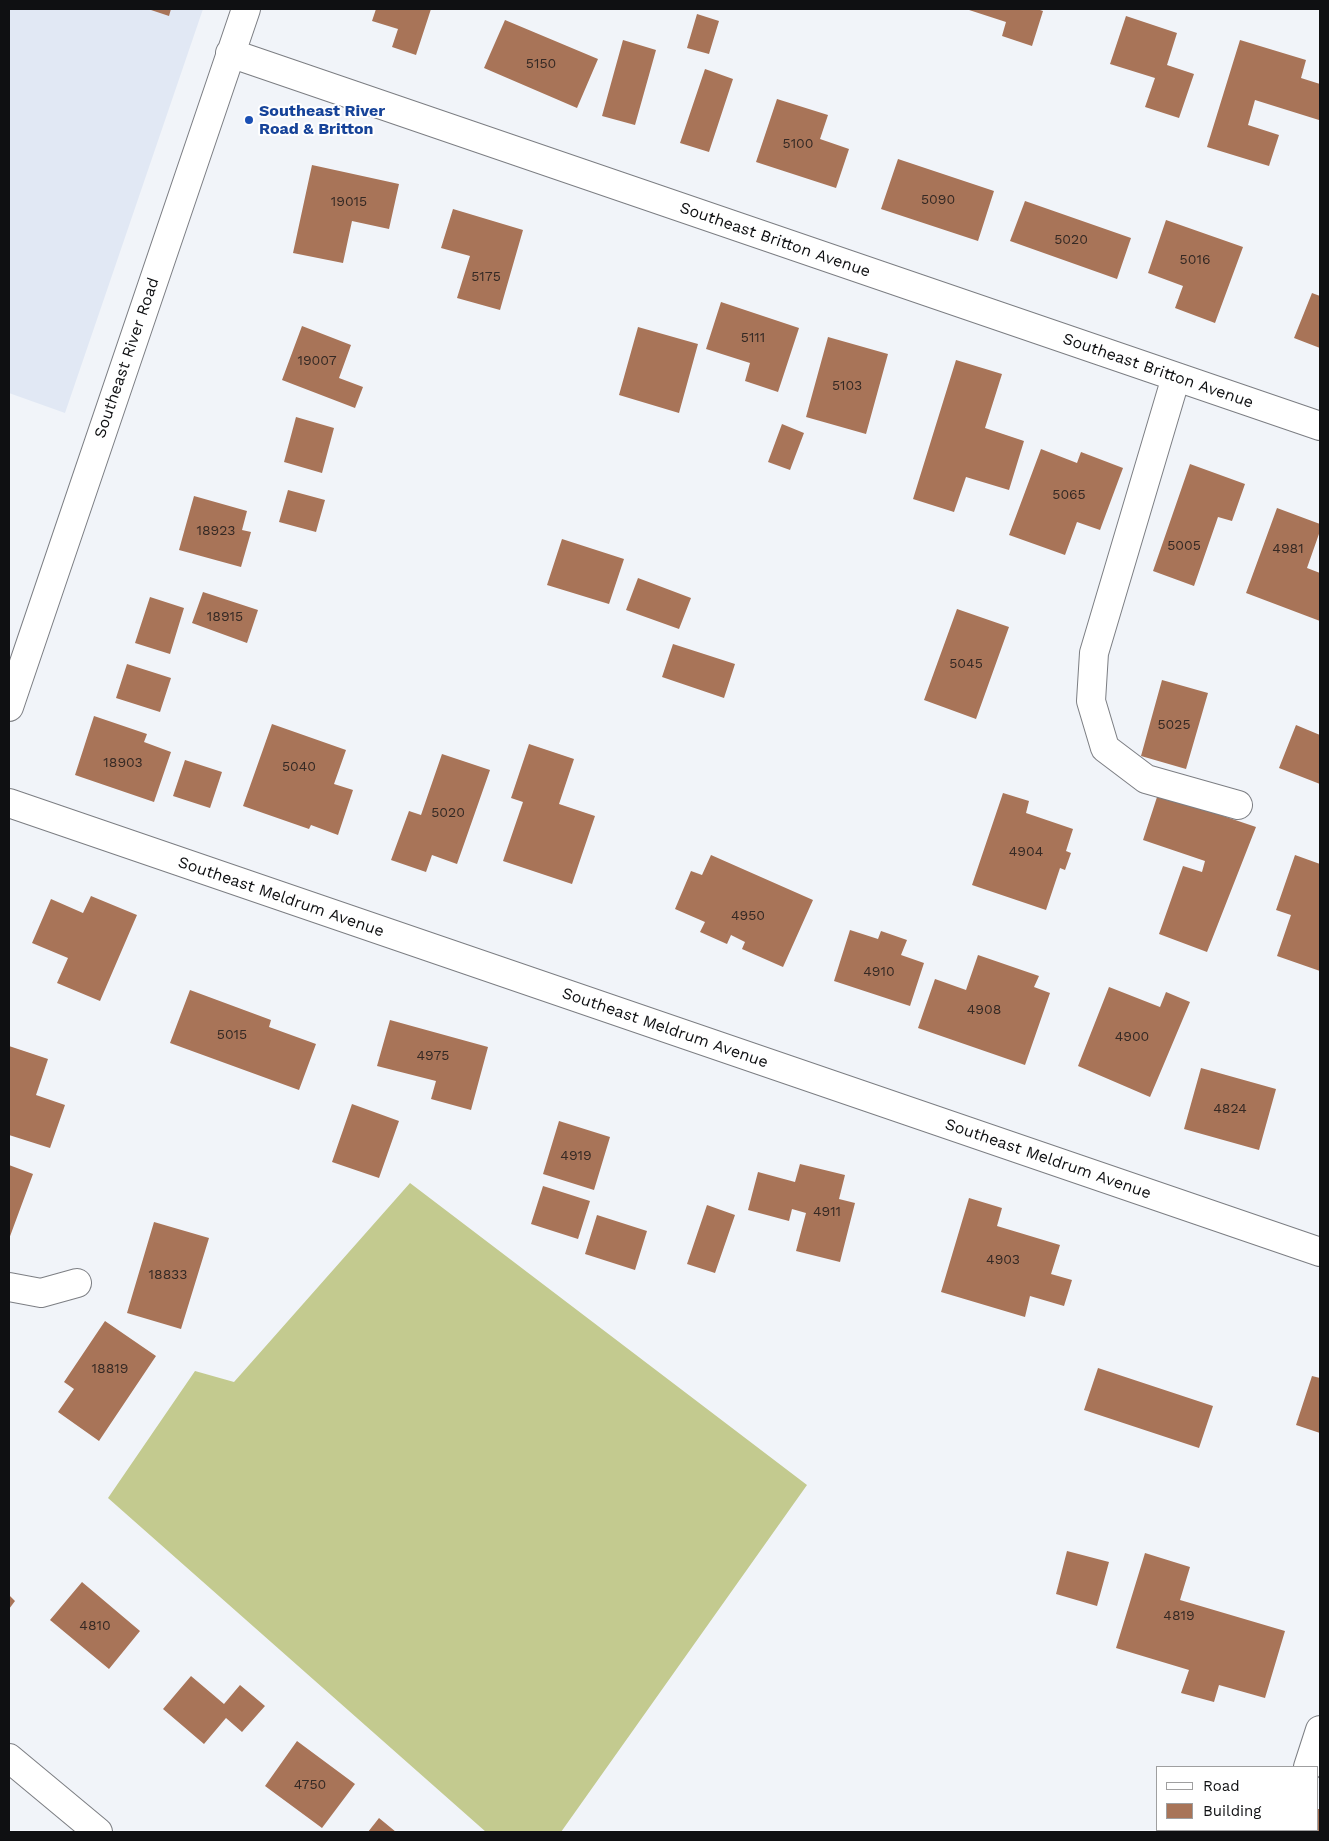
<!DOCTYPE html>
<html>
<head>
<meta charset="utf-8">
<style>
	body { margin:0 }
	#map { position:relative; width:1329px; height:1841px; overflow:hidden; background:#f1f4f9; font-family:"Work Sans",sans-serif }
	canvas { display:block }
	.frame { position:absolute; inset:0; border:10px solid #0f1012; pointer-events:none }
	.legend { position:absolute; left:1156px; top:1766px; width:162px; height:65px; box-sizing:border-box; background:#fff; border:1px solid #9f9fa0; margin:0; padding:6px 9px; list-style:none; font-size:15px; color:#0f1012 }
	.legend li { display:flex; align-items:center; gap:10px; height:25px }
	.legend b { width:25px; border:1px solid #9f9fa0 }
</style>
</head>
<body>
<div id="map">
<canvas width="1329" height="1841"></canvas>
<div class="frame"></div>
<ul class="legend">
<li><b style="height:6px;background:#fff"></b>Road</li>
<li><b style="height:14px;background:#a87458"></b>Building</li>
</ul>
</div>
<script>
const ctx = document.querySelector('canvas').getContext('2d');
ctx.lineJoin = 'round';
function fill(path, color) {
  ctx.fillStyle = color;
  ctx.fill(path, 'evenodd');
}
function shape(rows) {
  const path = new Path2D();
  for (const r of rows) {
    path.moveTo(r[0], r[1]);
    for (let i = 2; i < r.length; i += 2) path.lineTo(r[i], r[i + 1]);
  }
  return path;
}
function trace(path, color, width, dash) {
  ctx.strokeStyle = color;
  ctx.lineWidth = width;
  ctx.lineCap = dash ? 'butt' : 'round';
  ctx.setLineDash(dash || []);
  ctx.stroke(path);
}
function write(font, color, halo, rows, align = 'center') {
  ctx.font = font + ' "Work Sans",sans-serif';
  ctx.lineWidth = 4;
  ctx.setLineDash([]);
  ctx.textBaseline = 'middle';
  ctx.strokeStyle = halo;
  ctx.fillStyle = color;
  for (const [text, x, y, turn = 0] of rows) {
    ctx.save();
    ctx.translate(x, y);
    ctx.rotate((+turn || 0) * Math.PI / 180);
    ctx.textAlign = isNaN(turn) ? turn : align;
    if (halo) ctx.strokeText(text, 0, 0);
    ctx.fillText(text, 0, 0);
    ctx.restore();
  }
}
fill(shape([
	[9,9,203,9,65,413,9,393]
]), '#e1e8f4');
fill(shape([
	[410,1183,807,1485,561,1832,486,1832,108,1498,195,1371,234,1382]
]), '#c3ca8f');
fill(shape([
	[148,9,171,9,169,16],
	[376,9,431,9,416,55,392,47,398,29,372,21],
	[966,9,1037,9,1043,11,1032,46,1002,36,1006,22],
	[697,14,719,21,709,54,687,48],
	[1126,16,1177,33,1167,65,1194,74,1179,118,1145,107,1155,78,1110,64],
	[505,20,598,59,577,108,484,68],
	[623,40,656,50,635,125,602,116],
	[1240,40,1306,60,1301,78,1320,84,1319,120,1255,100,1248,125,1279,135,1269,166,1207,147],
	[705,69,733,79,709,152,680,143],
	[777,99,828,115,820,139,849,149,836,188,756,162],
	[898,159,994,191,978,241,881,209],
	[312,165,399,184,389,229,352,221,343,263,293,253],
	[1025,201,1131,238,1117,279,1010,241],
	[453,209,523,230,500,310,457,298,470,256,441,248],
	[1166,220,1243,247,1215,323,1175,308,1183,286,1148,273],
	[1312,293,1320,296,1320,348,1294,338],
	[721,302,799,328,778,392,745,381,750,363,706,349],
	[302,326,351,345,339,378,363,387,355,408,282,380],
	[638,327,698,344,679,413,619,395],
	[828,337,888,354,866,434,806,417],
	[956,360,1002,374,985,428,1024,441,1009,490,966,477,954,512,913,499],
	[296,417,334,428,322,473,284,462],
	[782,424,804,433,790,470,768,462],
	[1041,449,1077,463,1081,452,1123,468,1100,530,1077,522,1065,555,1009,535],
	[1190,464,1245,484,1232,521,1218,517,1194,586,1153,571],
	[288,490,325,500,316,532,279,522],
	[194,496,247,511,242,530,251,532,241,567,179,550],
	[1277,508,1320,524,1320,531,1307,568,1320,573,1320,621,1246,593],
	[562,539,624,559,609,604,547,585],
	[638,578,691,598,679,629,626,610],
	[203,592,258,610,247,643,192,623],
	[150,597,184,608,170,654,135,643],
	[957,609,1009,627,976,719,924,700],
	[673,644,735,664,724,698,662,677],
	[127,664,171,678,160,712,116,698],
	[1162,680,1208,693,1186,769,1141,756],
	[94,716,147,734,144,742,171,752,154,802,75,775],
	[272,724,346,750,334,784,353,790,338,835,311,825,309,829,243,806],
	[1296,725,1320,735,1320,784,1279,768],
	[529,744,574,759,559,804,595,816,572,884,503,861,523,802,511,798],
	[442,754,490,770,457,864,432,855,426,872,391,860,409,811,421,815],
	[185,760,222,772,210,808,173,796],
	[1003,793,1029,801,1026,813,1073,829,1066,851,1071,853,1065,870,1060,868,1046,910,972,885],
	[1158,794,1256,827,1207,952,1159,934,1183,866,1202,872,1205,861,1143,840],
	[711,855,813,900,783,967,742,949,745,942,731,935,727,944,700,932,705,922,675,909,691,871,702,875],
	[1295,855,1320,864,1320,971,1277,956,1291,915,1276,910],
	[91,896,137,915,100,1001,57,983,68,958,32,943,51,899,83,913],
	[850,930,878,939,881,931,907,940,901,955,924,963,910,1006,834,981],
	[978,955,1039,976,1034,987,1050,993,1025,1065,918,1028,935,979,966,990],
	[1109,987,1160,1007,1166,992,1190,1002,1150,1097,1078,1066],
	[190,990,271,1020,269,1027,316,1044,299,1090,170,1043],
	[390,1020,488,1047,471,1110,431,1099,436,1081,377,1066],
	[9,1046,48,1059,36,1095,65,1105,50,1148,9,1135],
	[1201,1068,1276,1089,1259,1150,1184,1129],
	[352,1104,399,1121,379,1178,332,1162],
	[559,1121,610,1137,594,1190,543,1174],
	[800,1164,845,1175,839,1199,855,1203,840,1262,796,1251,806,1213,792,1209,789,1221,748,1210,758,1172,795,1182],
	[9,1165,33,1174,9,1239],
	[543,1186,590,1201,578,1239,531,1224],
	[969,1198,1002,1208,997,1226,1060,1245,1051,1274,1072,1280,1064,1306,1030,1296,1025,1317,941,1292],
	[707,1205,735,1215,715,1273,687,1264],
	[597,1215,647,1231,635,1270,585,1254],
	[154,1222,209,1238,181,1329,127,1313],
	[105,1321,156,1356,99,1441,58,1412,74,1389,64,1382],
	[1098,1368,1213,1406,1199,1448,1084,1410],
	[1312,1376,1320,1378,1320,1433,1296,1425],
	[1067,1551,1109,1562,1097,1606,1056,1594],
	[1145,1553,1190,1567,1180,1600,1285,1631,1265,1698,1219,1685,1214,1702,1181,1693,1189,1670,1116,1648],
	[82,1582,140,1631,109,1669,50,1620],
	[9,1595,15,1601,9,1609],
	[191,1676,224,1704,240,1685,265,1706,242,1732,226,1718,204,1744,163,1709],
	[297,1741,355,1784,322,1828,265,1786],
	[1318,1809,1320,1809,1320,1832,1293,1832,1294,1830,1318,1830],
	[379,1818,396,1832,368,1832]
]), '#a87458');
const minor = shape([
	[230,53,1320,426],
	[1176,377,1094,653,1091,701,1105,748,1146,779,1238,805],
	[9,707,246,9],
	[9,803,1320,1252],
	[9,1287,41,1293,77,1283],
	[9,1758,98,1832],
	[1308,1767,1320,1730]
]);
trace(minor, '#7c7e83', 30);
trace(minor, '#fff', 28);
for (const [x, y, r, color] of [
	[249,120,5,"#1a4fb4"]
]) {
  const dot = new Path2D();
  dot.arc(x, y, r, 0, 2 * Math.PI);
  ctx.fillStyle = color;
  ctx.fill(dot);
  trace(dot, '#fff', 2);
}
write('14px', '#352924', null, [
	["5150",541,64],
	["5100",798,144],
	["5090",938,200],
	["19015",349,202],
	["5020",1071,240],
	["5016",1195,260],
	["5175",486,277],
	["5111",753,338],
	["19007",317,361],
	["5103",847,386],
	["5065",1069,495],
	["18923",216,531],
	["5005",1184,546],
	["4981",1288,549],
	["18915",225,617],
	["5045",966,664],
	["5025",1174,725],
	["18903",123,763],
	["5040",299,767],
	["5020",448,813],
	["4904",1026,852],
	["4950",748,916],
	["4910",879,972],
	["4908",984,1010],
	["5015",232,1035],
	["4900",1132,1037],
	["4975",433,1056],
	["4824",1230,1109],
	["4919",576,1156],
	["4911",827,1212],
	["4903",1003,1260],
	["18833",168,1275],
	["18819",110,1369],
	["4819",1179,1616],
	["4810",95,1626],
	["4750",310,1785]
]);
write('bold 16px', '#164399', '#fff', [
	["Southeast River",259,111],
	["Road & Britton",259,129]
], 'left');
write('16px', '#0f1012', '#fff', [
	["Southeast Britton Avenue",775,240,19],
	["Southeast River Road",127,358,-71],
	["Southeast Britton Avenue",1158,371,19],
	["Southeast Meldrum Avenue",281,897,19],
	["Southeast Meldrum Avenue",665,1028,19],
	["Southeast Meldrum Avenue",1048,1159,19]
]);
</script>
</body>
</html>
